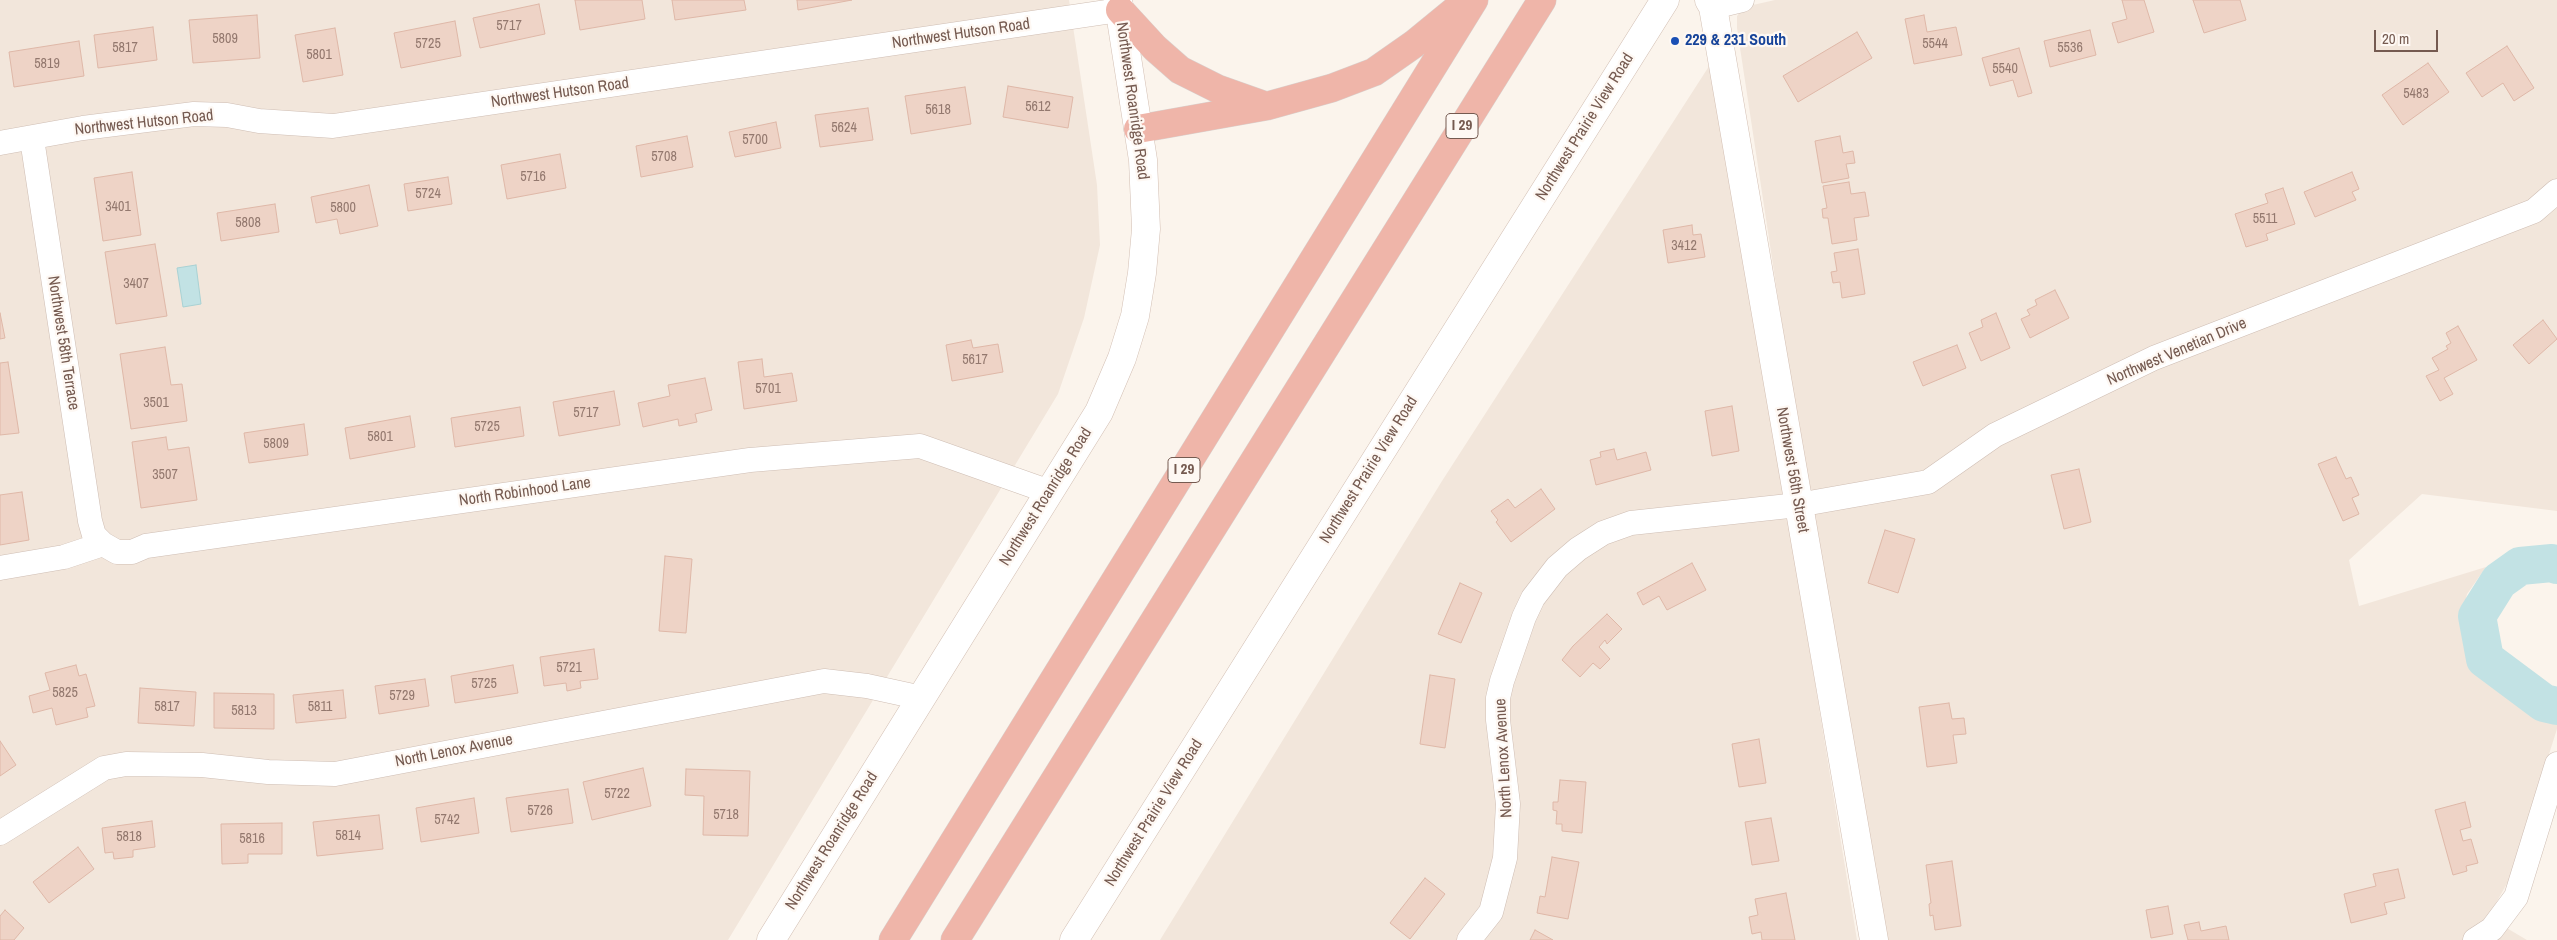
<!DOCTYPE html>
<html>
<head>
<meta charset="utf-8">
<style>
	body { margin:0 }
	#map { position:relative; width:2557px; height:940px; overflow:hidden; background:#fbf4ec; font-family:"Archivo Narrow",sans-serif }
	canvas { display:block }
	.scale { position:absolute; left:2374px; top:30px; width:64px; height:22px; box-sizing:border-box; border:2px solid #755a50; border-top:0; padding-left:6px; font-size:15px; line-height:18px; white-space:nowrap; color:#755a50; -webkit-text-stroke:4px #fef8f3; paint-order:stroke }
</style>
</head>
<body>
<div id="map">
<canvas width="2557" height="940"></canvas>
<div class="scale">20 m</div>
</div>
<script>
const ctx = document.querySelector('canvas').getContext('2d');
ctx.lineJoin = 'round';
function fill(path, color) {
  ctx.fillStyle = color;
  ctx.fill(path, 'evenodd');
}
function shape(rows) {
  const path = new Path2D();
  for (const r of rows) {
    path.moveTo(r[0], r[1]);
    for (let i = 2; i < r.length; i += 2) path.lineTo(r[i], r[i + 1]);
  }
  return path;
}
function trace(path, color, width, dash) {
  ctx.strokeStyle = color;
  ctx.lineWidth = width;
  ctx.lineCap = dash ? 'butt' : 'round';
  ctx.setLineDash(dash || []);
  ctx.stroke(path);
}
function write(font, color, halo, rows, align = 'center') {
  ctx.font = font + ' "Archivo Narrow",sans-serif';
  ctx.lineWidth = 4.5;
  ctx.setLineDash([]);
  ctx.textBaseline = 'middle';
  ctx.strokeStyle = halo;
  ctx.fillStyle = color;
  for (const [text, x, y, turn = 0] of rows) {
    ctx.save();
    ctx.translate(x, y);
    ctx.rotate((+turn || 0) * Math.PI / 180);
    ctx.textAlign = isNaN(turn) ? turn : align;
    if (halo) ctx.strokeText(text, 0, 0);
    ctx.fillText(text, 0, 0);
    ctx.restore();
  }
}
fill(shape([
	[0,0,1069,0,1097,185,1100,245,1084,318,1058,394,728,940,0,940],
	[1775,0,2557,0,2557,511,2422,494,2349,560,2359,606,2486,567,2467,594,2462,616,2462,632,2468,659,2481,677,2504,692,2557,717,2557,729,2509,880,2488,917,2527,940,1881,940,1785,344,1737,28,1737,16,1744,7],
	[1713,60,1857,940,1160,940,1442,481]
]), '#f2e6db');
const water = shape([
	[196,265,201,304,183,307,177,268,196,265]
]);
fill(water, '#c2e2e4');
trace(water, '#a9d2d4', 1);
trace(shape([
	[2557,565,2552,563,2520,566,2499,581,2477,616,2485,659,2544,703,2557,706]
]), '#c2e2e4', 38);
const building = shape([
	[575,0,642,0,645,19,580,30,575,0],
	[672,0,744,0,746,10,675,20,672,0],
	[797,0,852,0,798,10,797,0],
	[2122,0,2144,0,2154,32,2118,43,2112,23,2127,19,2122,0],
	[2193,0,2240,0,2246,20,2204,33,2193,0],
	[539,4,545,34,480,48,473,18,539,4],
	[257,15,260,58,193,63,189,20,257,15],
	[1924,15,1927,32,1956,27,1962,55,1914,64,1905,19,1924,15],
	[455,21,461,56,401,68,394,33,455,21],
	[153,27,157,60,98,68,94,35,153,27],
	[335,28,343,75,303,82,295,35,335,28],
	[2090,30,2096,55,2050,67,2044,41,2090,30],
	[1857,32,1872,58,1798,102,1783,76,1857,32],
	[79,41,84,76,14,87,9,52,79,41],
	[2507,46,2534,88,2514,101,2503,83,2482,97,2466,73,2507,46],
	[2019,48,2032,93,2018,97,2013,80,1990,86,1982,58,2019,48],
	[2428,63,2449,92,2403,125,2382,95,2428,63],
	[1008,86,1073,97,1068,128,1003,117,1008,86],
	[965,87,971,124,911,134,905,96,965,87],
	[868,108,873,140,820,147,815,115,868,108],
	[776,122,781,148,735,157,729,132,776,122],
	[687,136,693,167,641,177,636,146,687,136],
	[1840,136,1843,153,1853,151,1855,163,1846,164,1849,178,1822,183,1815,141,1840,136],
	[560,154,566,188,507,199,501,165,560,154],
	[132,172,141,235,103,241,94,178,132,172],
	[2352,172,2359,189,2352,192,2356,200,2315,217,2304,192,2352,172],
	[448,177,452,204,408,211,404,184,448,177],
	[1849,182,1851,194,1865,192,1869,216,1854,218,1857,240,1832,244,1828,218,1823,218,1822,209,1827,208,1823,186,1849,182],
	[369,185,378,226,340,234,337,219,316,223,311,197,369,185],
	[2283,188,2295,224,2266,234,2268,240,2246,247,2235,214,2268,203,2265,194,2283,188],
	[275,204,279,232,221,241,217,213,275,204],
	[1692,225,1693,235,1701,234,1705,257,1668,263,1663,230,1692,225],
	[155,244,167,316,116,324,105,252,155,244],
	[1858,249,1865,294,1842,298,1840,282,1833,283,1831,272,1837,271,1834,253,1858,249],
	[2055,290,2069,318,2030,338,2021,319,2030,315,2027,310,2037,305,2035,300,2055,290],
	[0,313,5,338,0,339,0,313],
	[1996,313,2010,348,1981,361,1969,333,1983,327,1981,320,1996,313],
	[2543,320,2557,339,2529,364,2513,345,2543,320],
	[2458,326,2477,360,2444,378,2453,394,2440,401,2426,376,2439,370,2432,358,2448,349,2446,346,2451,343,2446,333,2458,326],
	[971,340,973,348,998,344,1003,372,952,381,946,345,971,340],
	[1957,345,1966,368,1923,386,1913,362,1957,345],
	[165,347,171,385,182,384,187,421,131,429,120,354,165,347],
	[762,359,764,377,792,373,797,401,744,409,738,362,762,359],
	[8,362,19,433,0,435,0,363,8,362],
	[705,378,712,410,695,414,697,422,679,426,678,419,643,427,638,403,670,396,668,385,705,378],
	[614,391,620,425,559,436,553,402,614,391],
	[1732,406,1739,451,1712,456,1705,411,1732,406],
	[520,407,524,436,455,447,451,418,520,407],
	[410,416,415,447,350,459,345,428,410,416],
	[304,424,308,455,249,463,244,433,304,424],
	[166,437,168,450,189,447,197,500,141,508,132,442,166,437],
	[1614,449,1617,460,1646,452,1651,470,1596,485,1590,460,1601,457,1600,452,1614,449],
	[2336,457,2346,479,2351,477,2359,495,2352,498,2359,514,2343,521,2318,464,2336,457],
	[2079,469,2091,522,2064,529,2051,475,2079,469],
	[1541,489,1555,509,1511,542,1496,522,1498,520,1491,511,1508,499,1515,508,1541,489],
	[22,492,29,540,0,545,0,495,22,492],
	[1885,530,1915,539,1898,593,1868,583,1885,530],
	[665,556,692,559,686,633,659,631,665,556],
	[1692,563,1706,590,1667,610,1659,596,1643,605,1637,593,1692,563],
	[1460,583,1482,593,1461,643,1438,634,1460,583],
	[1607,614,1622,629,1607,644,1605,640,1599,647,1610,659,1600,669,1593,663,1580,677,1562,660,1573,646,1607,614],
	[594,649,598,679,580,681,581,688,567,691,566,683,544,686,540,657,594,649],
	[76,665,79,676,86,674,95,706,86,708,88,717,56,725,52,708,33,713,29,696,50,690,45,673,76,665],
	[513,665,518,693,455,703,451,676,513,665],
	[1430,675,1455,679,1445,748,1420,744,1430,675],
	[425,679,429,706,379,714,375,686,425,679],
	[140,688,196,692,194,726,138,723,140,688],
	[343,690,346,718,296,723,293,695,343,690],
	[214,693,274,694,274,729,214,728,214,693],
	[1949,703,1952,719,1964,718,1966,734,1953,735,1957,763,1927,767,1919,707,1949,703],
	[1759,739,1766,783,1739,787,1732,744,1759,739],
	[0,741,16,765,0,776,0,741],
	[643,768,651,806,592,820,583,782,643,768],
	[686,769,750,771,748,836,703,835,704,796,685,795,686,769],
	[1560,780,1586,782,1582,833,1562,831,1562,824,1556,824,1557,811,1553,810,1553,802,1558,802,1560,780],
	[568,789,573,823,511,832,506,798,568,789],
	[474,798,479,833,421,842,416,808,474,798],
	[2465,802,2471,827,2460,830,2463,841,2471,839,2478,863,2466,866,2467,871,2453,875,2435,810,2465,802],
	[379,815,383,849,317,856,313,822,379,815],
	[1771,818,1779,861,1752,865,1745,822,1771,818],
	[152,821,155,847,133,850,133,857,114,859,113,852,105,853,102,828,152,821],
	[282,823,282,854,248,854,248,863,222,864,221,824,282,823],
	[78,847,94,869,49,903,33,882,78,847],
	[1552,857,1579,862,1568,919,1537,913,1540,896,1545,897,1552,857],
	[1952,861,1961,926,1935,930,1933,915,1930,916,1929,904,1931,903,1926,865,1952,861],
	[2398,869,2405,898,2384,903,2387,914,2351,923,2344,894,2376,886,2373,874,2398,869],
	[1425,878,1445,894,1410,939,1390,923,1425,878],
	[1786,893,1795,940,1762,940,1761,932,1752,934,1749,917,1758,915,1755,899,1786,893],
	[2168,906,2173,934,2151,938,2146,910,2168,906],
	[5,910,24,928,14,940,0,940,0,916,5,910],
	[2199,922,2201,931,2226,926,2229,940,2188,940,2184,925,2199,922],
	[1535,930,1553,940,1530,940,1535,930]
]);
fill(building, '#eed3c6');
trace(building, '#dfb8a8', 1);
const street = shape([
	[1713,7,1742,0],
	[32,139,90,521,94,535,103,544],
	[0,143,83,128,194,114,227,115,259,121,333,126,1120,10],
	[0,568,64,557,103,544,117,552,132,552,146,546,750,460,920,446,1050,492],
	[0,833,104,768,126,764,202,765,268,772,335,774,824,681,867,686,922,698],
	[1469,940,1491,912,1505,858,1508,804,1498,720,1498,698,1502,681,1524,617,1533,598,1557,567,1578,549,1603,533,1631,523,1798,505,1928,482,1995,435,2154,358,2534,211,2557,191],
	[2475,940,2492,929,2516,897,2557,764]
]);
const secondary = shape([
	[1709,0,1713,7,1874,940],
	[771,940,1099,412,1122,358,1135,316,1142,273,1146,229,1143,160,1118,0],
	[1074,940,1665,0]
]);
const highway = shape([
	[1120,10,1155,48,1180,70,1218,89,1266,106],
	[1138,129,1267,106,1332,88,1374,72,1414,44,1464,3],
	[893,940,1474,0],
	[955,940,1542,0]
]);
trace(street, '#cfbeb4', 25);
trace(secondary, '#d2beb2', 29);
trace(highway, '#d8d1ce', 29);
trace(street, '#fff', 24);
trace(secondary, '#fff', 28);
trace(highway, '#efb5a9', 28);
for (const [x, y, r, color] of [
	[1675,41,5,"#1a4fb4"]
]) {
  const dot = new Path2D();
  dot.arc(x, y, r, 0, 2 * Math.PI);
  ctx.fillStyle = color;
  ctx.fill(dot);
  trace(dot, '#fef8f3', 2);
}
write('14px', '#93786e', null, [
	["5717",509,26],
	["5809",225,39],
	["5725",428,44],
	["5544",1935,44],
	["5817",125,48],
	["5536",2070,48],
	["5801",319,55],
	["5819",47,64],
	["5540",2005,69],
	["5483",2416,94],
	["5612",1038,107],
	["5618",938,110],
	["5624",844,128],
	["5700",755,140],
	["5708",664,157],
	["5716",533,177],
	["5724",428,194],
	["3401",118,207],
	["5800",343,208],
	["5511",2265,219],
	["5808",248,223],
	["3412",1684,246],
	["3407",136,284],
	["5617",975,360],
	["5701",768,389],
	["3501",156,403],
	["5717",586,413],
	["5725",487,427],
	["5801",380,437],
	["5809",276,444],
	["3507",165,475],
	["5721",569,668],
	["5725",484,684],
	["5825",65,693],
	["5729",402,696],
	["5817",167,707],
	["5811",320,707],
	["5813",244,711],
	["5722",617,794],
	["5726",540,811],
	["5718",726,815],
	["5742",447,820],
	["5814",348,836],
	["5818",129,837],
	["5816",252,839]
]);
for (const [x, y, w] of [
	[1462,126,32],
	[1184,470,32]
]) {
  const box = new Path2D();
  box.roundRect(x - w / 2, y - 12.5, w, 25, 4);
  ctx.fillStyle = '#fef8f3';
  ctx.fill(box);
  trace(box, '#755a50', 1);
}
write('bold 15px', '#755a50', null, [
	["I 29",1462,126],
	["I 29",1184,470]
]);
write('16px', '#755a50', '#fef8f3', [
	["Northwest Hutson Road",961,34,-8],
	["Northwest Hutson Road",560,93,-8],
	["Northwest Roanridge Road",1132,101,82],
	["Northwest Hutson Road",144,123,-6],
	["Northwest Prairie View Road",1585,127,-58],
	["Northwest 58th Terrace",63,343,81],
	["Northwest Venetian Drive",2177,352,-23],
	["Northwest Prairie View Road",1369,470,-58],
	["Northwest 56th Street",1792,470,80],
	["North Robinhood Lane",525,492,-8],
	["Northwest Roanridge Road",1046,497,-58],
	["North Lenox Avenue",454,751,-11],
	["North Lenox Avenue",1504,758,-93],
	["Northwest Prairie View Road",1154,813,-58],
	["Northwest Roanridge Road",832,841,-58]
]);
write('bold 16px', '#164399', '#fef8f3', [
	["229 & 231 South",1685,41]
], 'left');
</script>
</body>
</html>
